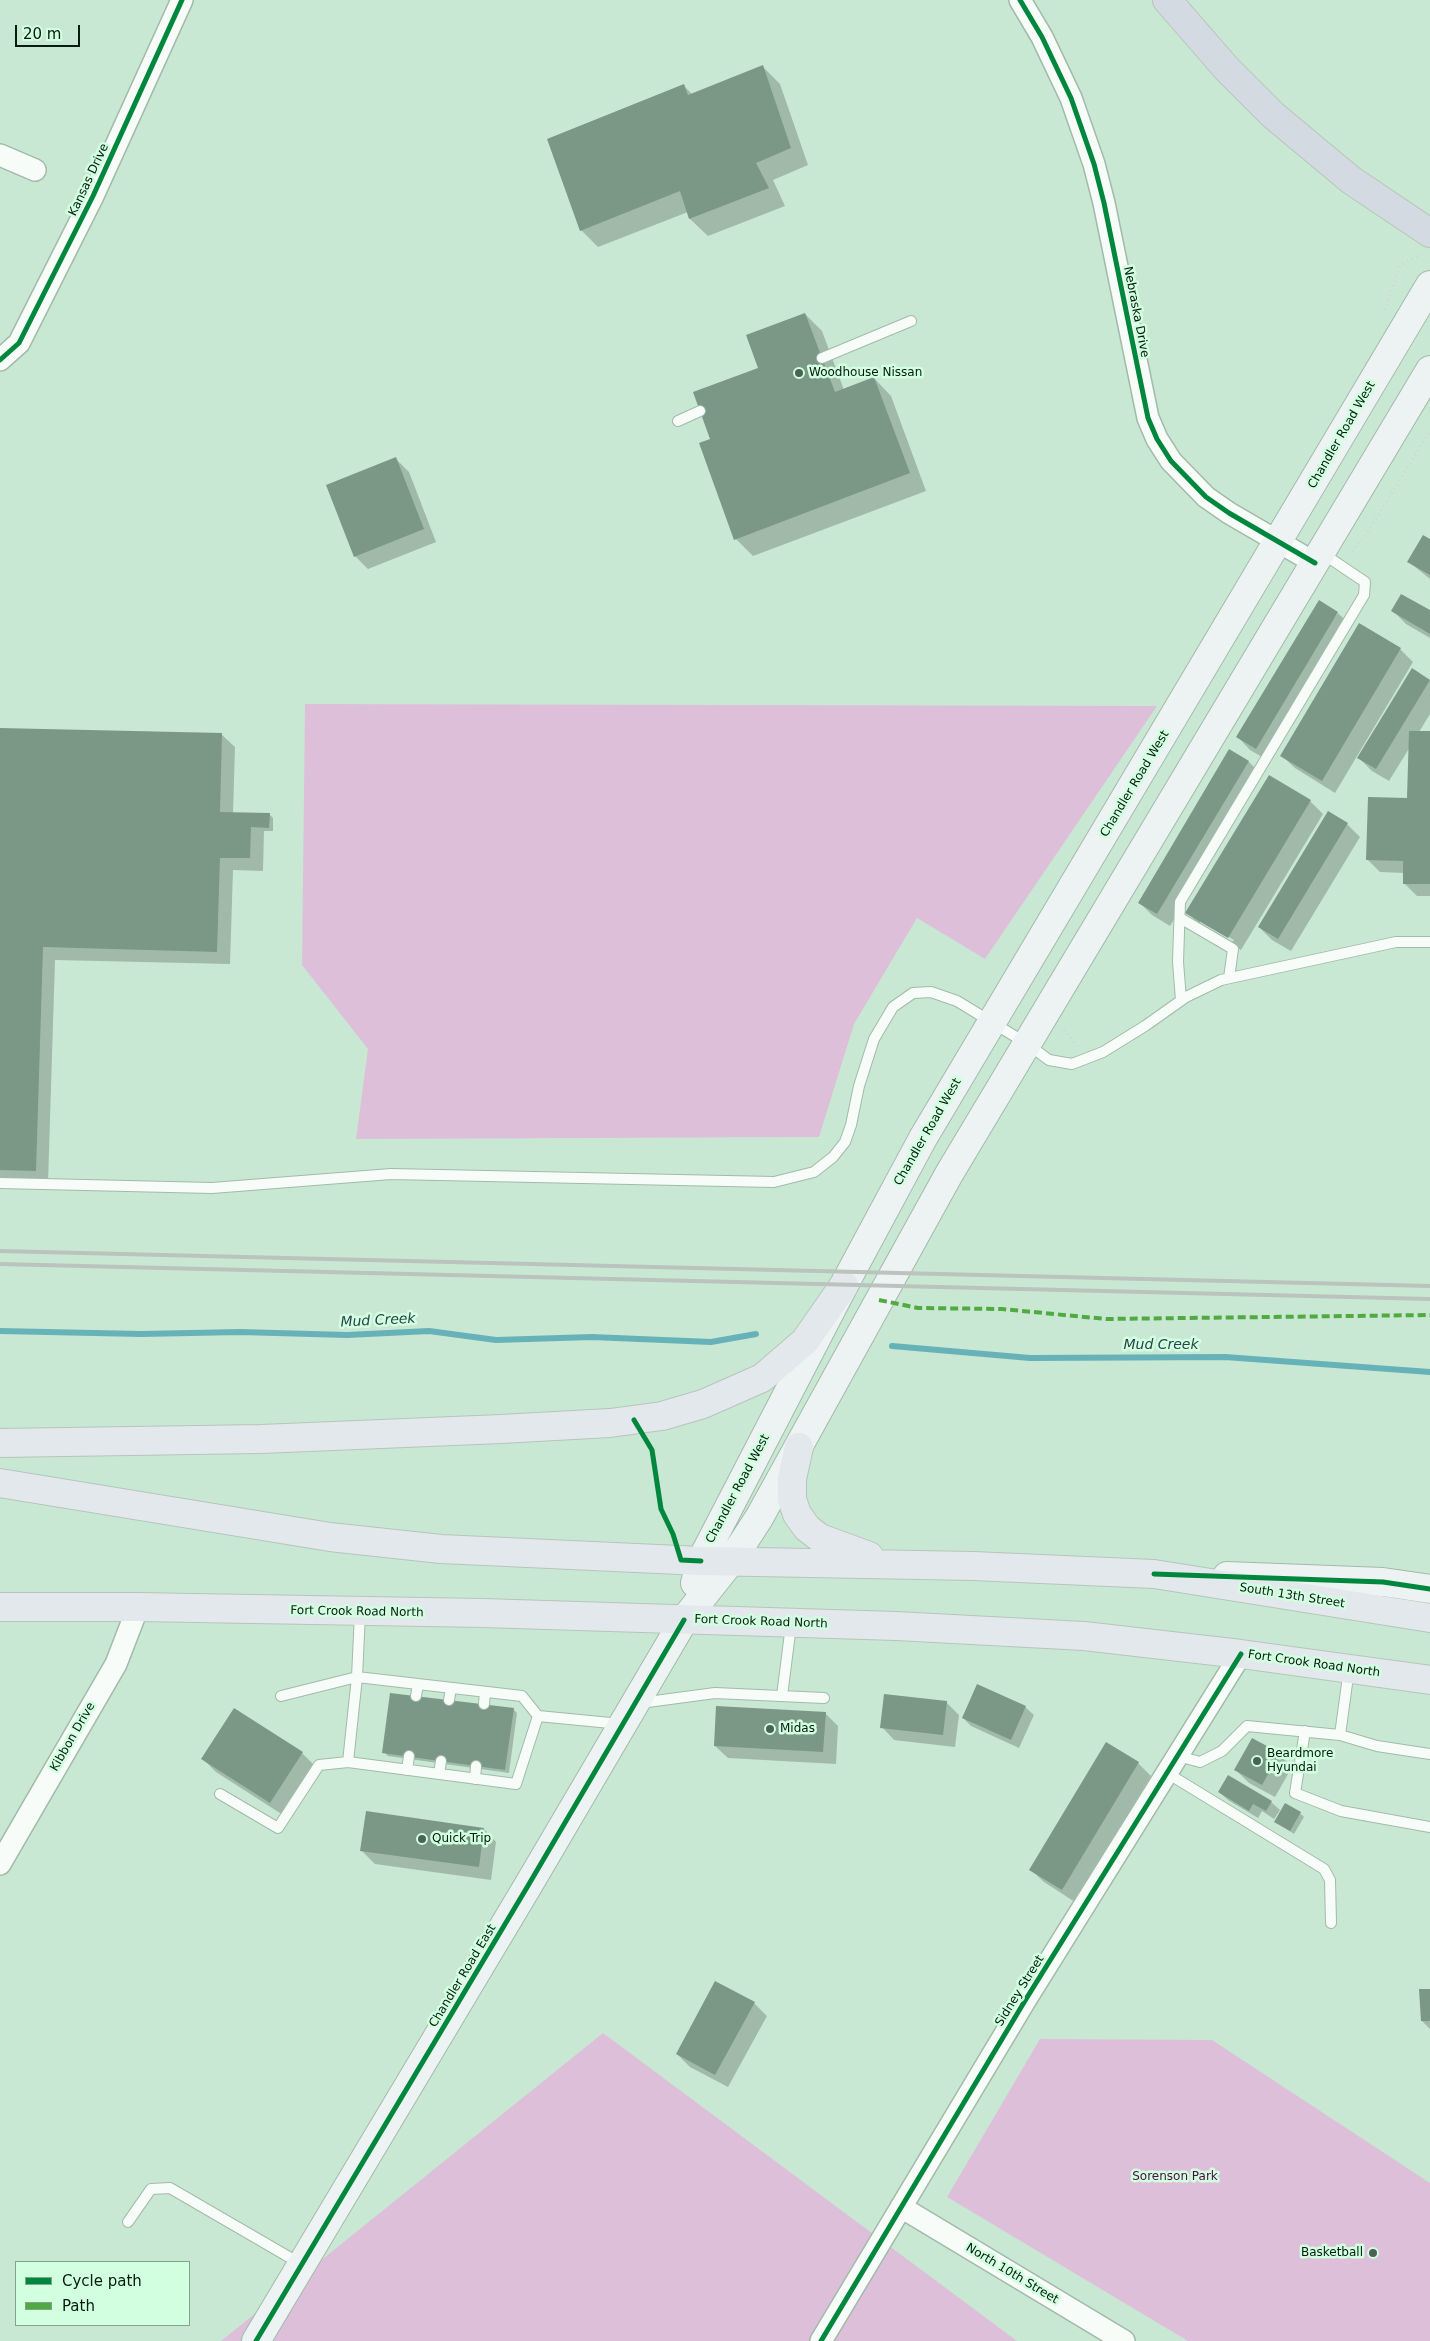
<!DOCTYPE html>
<html>
<head>
<meta charset="utf-8">
<style>
	body { margin:0 }
	#map { position:relative; width:1430px; height:2341px; overflow:hidden; background:#c9e8d3; font-family:"DejaVu Sans",sans-serif }
	canvas { display:block }
	.legend { position:absolute; left:15px; top:2261px; width:175px; height:65px; box-sizing:border-box; background:#d1ffe0; border:1px solid #80a48c; margin:0; padding:6px 9px; list-style:none; font-size:15px; color:#061c0f }
	.legend li { display:flex; align-items:center; gap:10px; height:25px }
	.legend b { width:25px; border:1px solid #80a48c }
	.scale { position:absolute; left:15px; top:25px; width:65px; height:22px; box-sizing:border-box; border:2px solid #061c0f; border-top:0; padding-left:6px; font-size:15px; line-height:18px; white-space:nowrap; color:#061c0f; -webkit-text-stroke:4px #d1ffe0; paint-order:stroke }
</style>
</head>
<body>
<div id="map">
<canvas width="1430" height="2341"></canvas>
<ul class="legend">
<li><b style="height:6px;background:#00873e"></b>Cycle path</li>
<li><b style="height:6px;background:#50a941"></b>Path</li>
</ul>
<div class="scale">20 m</div>
</div>
<script>
const ctx = document.querySelector('canvas').getContext('2d');
ctx.lineJoin = 'round';
function fill(path, color) {
  ctx.fillStyle = color;
  ctx.fill(path, 'evenodd');
}
function shape(rows) {
  const path = new Path2D();
  for (const r of rows) {
    path.moveTo(r[0], r[1]);
    for (let i = 2; i < r.length; i += 2) path.lineTo(r[i], r[i + 1]);
  }
  return path;
}
function trace(path, color, width, dash) {
  ctx.strokeStyle = color;
  ctx.lineWidth = width;
  ctx.lineCap = dash ? 'butt' : 'round';
  ctx.setLineDash(dash || []);
  ctx.stroke(path);
}
function write(font, color, halo, rows, align = 'center') {
  ctx.font = font + ' "DejaVu Sans",sans-serif';
  ctx.lineWidth = 5;
  ctx.setLineDash([]);
  ctx.textBaseline = 'middle';
  ctx.strokeStyle = halo;
  ctx.fillStyle = color;
  for (const [text, x, y, turn = 0] of rows) {
    ctx.save();
    ctx.translate(x, y);
    ctx.rotate((+turn || 0) * Math.PI / 180);
    ctx.textAlign = isNaN(turn) ? turn : align;
    if (halo) ctx.strokeText(text, 0, 0);
    ctx.fillText(text, 0, 0);
    ctx.restore();
  }
}
fill(shape([
	[305,704,1157,706,985,959,917,918,854,1024,819,1137,356,1139,368,1049,302,965],
	[603,2033,1017,2341,221,2341],
	[1040,2039,1212,2040,1430,2183,1430,2341,1188,2341,947,2197]
]), '#debfd9');
fill(shape([
	[763,67,780,84,808,165,773,180,785,206,708,236,690,219,688,212,598,247,581,230,683,85,693,95],
	[805,314,822,331,844,390,874,378,891,396,926,491,753,556,736,539,711,439,760,368],
	[396,459,409,472,436,542,368,569,355,556],
	[1430,540,1430,579,1409,562],
	[1393,611,1430,612,1430,638,1406,624],
	[1338,613,1350,625,1269,761,1250,750,1238,737],
	[1400,649,1413,662,1335,793,1295,768,1282,756],
	[1412,670,1430,681,1430,714,1419,732,1430,732,1430,896,1417,896,1404,883,1404,873,1380,872,1367,859,1408,799,1410,747,1389,781,1372,771,1359,758],
	[0,729,222,735,235,747,233,814,269,814,273,818,273,831,264,831,263,871,233,870,230,964,55,960,48,1183,0,1182],
	[1230,751,1249,762,1262,775,1170,926,1152,915,1139,902],
	[1310,801,1323,814,1241,950,1200,925,1187,912],
	[1200,920,1234,940,1232,942,1200,923],
	[1347,824,1360,837,1291,951,1272,940,1259,927],
	[946,1702,959,1715,955,1747,894,1740,882,1727],
	[1025,1707,1034,1715,1019,1748,971,1726,963,1718],
	[513,1709,517,1713,509,1773,388,1756,384,1752],
	[825,1713,838,1726,836,1764,728,1758,715,1746],
	[302,1753,315,1766,283,1815,216,1772,203,1759],
	[1279,1754,1292,1767,1275,1797,1249,1783,1236,1770],
	[1138,1763,1151,1776,1075,1902,1044,1882,1031,1870],
	[1219,1792,1271,1802,1280,1810,1274,1819,1262,1811,1258,1818,1228,1800],
	[1300,1813,1304,1817,1294,1834,1276,1822],
	[484,1829,496,1842,491,1880,375,1864,362,1851],
	[1430,1990,1430,2029,1422,2021],
	[754,2003,767,2016,728,2087,690,2067,677,2054]
]), '#0003');
trace(shape([
	[0,1331,141,1334,240,1332,347,1335,429,1331,496,1340,592,1337,711,1342,756,1334],
	[892,1346,1030,1358,1225,1357,1430,1372]
]), '#67b1b9', 6);
fill(shape([
	[763,65,791,148,756,163,769,188,689,219,680,191,580,231,547,139,684,84,688,95],
	[805,313,835,392,874,377,910,473,734,540,699,443,710,439,693,392,758,368,746,335],
	[396,457,424,529,354,557,326,485],
	[1423,535,1430,539,1430,575,1407,562],
	[1401,594,1430,610,1430,634,1391,611],
	[1319,600,1338,612,1256,749,1236,737],
	[1359,623,1401,648,1322,781,1280,756],
	[1412,668,1430,680,1376,769,1357,758],
	[0,728,222,733,220,812,270,813,269,828,251,827,250,858,220,858,217,952,43,947,36,1171,0,1170],
	[1409,731,1430,731,1430,884,1403,884,1403,861,1366,860,1368,797,1407,798],
	[1229,749,1249,761,1157,914,1138,903],
	[1269,775,1311,800,1228,938,1185,913],
	[1328,811,1348,823,1278,939,1258,927],
	[977,1684,1026,1706,1011,1740,962,1718],
	[390,1693,514,1708,505,1770,382,1753],
	[884,1694,947,1701,943,1735,880,1728],
	[716,1706,826,1712,823,1752,714,1746],
	[234,1708,303,1752,270,1803,201,1759],
	[1252,1738,1280,1753,1262,1785,1234,1770],
	[1106,1742,1139,1762,1062,1890,1029,1870],
	[1228,1775,1272,1801,1266,1811,1253,1804,1249,1811,1218,1792],
	[1285,1803,1301,1812,1290,1831,1274,1822],
	[366,1811,484,1828,479,1867,360,1851],
	[715,1981,755,2002,715,2075,676,2054],
	[1419,1989,1430,1989,1430,2021,1421,2021]
]), '#7b9785');
const lane = shape([
	[822,358,911,321],
	[678,421,700,411],
	[1180,918,1233,949,1229,978],
	[1181,1000,1178,962,1180,902,1364,595,1365,582,1322,553],
	[0,1183,212,1188,391,1174,774,1182,814,1172,833,1157,845,1142,851,1125,859,1086,874,1039,893,1007,913,993,931,992,957,1001,1026,1043,1049,1060,1072,1064,1103,1052,1145,1026,1186,997,1221,980,1396,942,1430,942],
	[360,1613,357,1677,348,1762,516,1784,538,1716,621,1724],
	[281,1696,357,1677,522,1696,538,1716],
	[416,1696,418,1684],
	[782,1696,791,1625],
	[449,1700,451,1688],
	[640,1703,715,1693,824,1698],
	[484,1704,485,1692],
	[1305,1731,1295,1793,1341,1811,1430,1827],
	[1340,1735,1377,1746,1430,1754],
	[1178,1756,1200,1762,1222,1751,1247,1726,1340,1735,1349,1669],
	[407,1770,409,1756],
	[1167,1773,1324,1869,1330,1880,1331,1923],
	[439,1774,441,1761],
	[475,1779,476,1766],
	[220,1794,278,1828,319,1765,348,1762],
	[128,2222,151,2189,170,2188,301,2264]
]);
const street = shape([
	[1020,0,1042,37,1071,98,1094,164,1104,203,1148,418,1157,439,1171,461,1206,497,1229,513,1315,563],
	[0,155,35,170],
	[0,360,19,343,93,196,182,0],
	[0,1864,116,1664,138,1607],
	[901,2207,1124,2341],
	[821,2341,1026,1999,1241,1654]
]);
const secondary = shape([
	[1227,1576,1383,1582,1430,1589],
	[695,1583,701,1561,844,1285,923,1138,1430,285],
	[256,2341,529,1884,684,1620,731,1561,759,1518,949,1174,1430,370]
]);
const primary = shape([
	[0,1443,261,1439,501,1429,610,1423,662,1416,703,1404,762,1378,805,1341,844,1285],
	[799,1447,792,1479,792,1499,797,1514,807,1528,820,1538,869,1556],
	[0,1483,330,1537,441,1549,701,1561,973,1566,1154,1574,1430,1618],
	[0,1607,138,1607,483,1613,896,1626,1084,1636,1241,1654,1430,1680]
]);
const highway = shape([
	[1167,0,1227,69,1273,115,1351,180,1430,233]
]);
trace(lane, '#a2baaa', 12);
trace(street, '#a2baaa', 24);
trace(secondary, '#a2baaa', 30);
trace(primary, '#b6c5bb', 30);
trace(highway, '#b6c5bb', 30);
trace(shape([
	[1385,310,1400,266,1421,254],
	[1352,551,1364,538,1430,431],
	[1064,1030,1077,1046]
]), '#ced7d0', 3, [1, 4]);
trace(lane, '#f7fcf8', 10);
trace(street, '#f7fcf8', 21);
trace(secondary, '#edf2f2', 28);
trace(primary, '#e2e8eb', 28);
trace(highway, '#d4dae1', 28);
trace(shape([
	[0,1251,1430,1286],
	[0,1264,1430,1299]
]), '#bac3bd', 4);
trace(shape([
	[879,1300,918,1308,1002,1309,1106,1319,1430,1315]
]), '#50a941', 4, [8, 4]);
trace(shape([
	[1020,0,1042,37,1071,98,1094,164,1104,203,1148,418,1157,439,1171,461,1206,497,1229,513,1315,563],
	[0,360,19,343,93,196,182,0],
	[634,1420,652,1450,661,1509,673,1534,681,1560,701,1561],
	[1154,1574,1383,1582,1430,1589],
	[256,2341,529,1884,684,1620],
	[821,2341,1026,1999,1241,1654]
]), '#00873e', 5);
for (const [x, y, r, color] of [
	[799,373,5,"#4a6354"],
	[770,1729,5,"#4a6354"],
	[1257,1761,5,"#4a6354"],
	[422,1839,5,"#4a6354"],
	[1373,2253,5,"#4a6354"]
]) {
  const dot = new Path2D();
  dot.arc(x, y, r, 0, 2 * Math.PI);
  ctx.fillStyle = color;
  ctx.fill(dot);
  trace(dot, '#d1ffe0', 2);
}
write('12px', '#061c0f', '#d1ffe0', [
	["Kansas Drive",89,180,-65],
	["Nebraska Drive",1136,312,79],
	["Chandler Road West",1342,435,-60],
	["Chandler Road West",1135,784,-59],
	["Chandler Road West",928,1132,-60],
	["Chandler Road West",738,1489,-62],
	["South 13th Street",1292,1596,9],
	["Fort Crook Road North",357,1612,1],
	["Fort Crook Road North",761,1622,2],
	["Fort Crook Road North",1314,1664,8],
	["Kibbon Drive",73,1737,-60],
	["Chandler Road East",463,1976,-59],
	["Sidney Street",1020,1991,-58],
	["North 10th Street",1012,2274,31]
]);
write('12px', '#061c0f', '#d1ffe0', [
	["Woodhouse Nissan",809,373],
	["Midas",780,1729],
	["Beardmore",1267,1754],
	["Hyundai",1267,1768],
	["Quick Trip",432,1839],
	["Basketball",1363,2253,"right"]
], 'left');
write('12px', '#490c3f', '#d1ffe0', [
	["Sorenson Park",1175,2177]
]);
write('italic 14px', '#27444b', '#d1ffe0', [
	["Mud Creek",378,1321,-3],
	["Mud Creek",1161,1345]
]);
</script>
</body>
</html>
